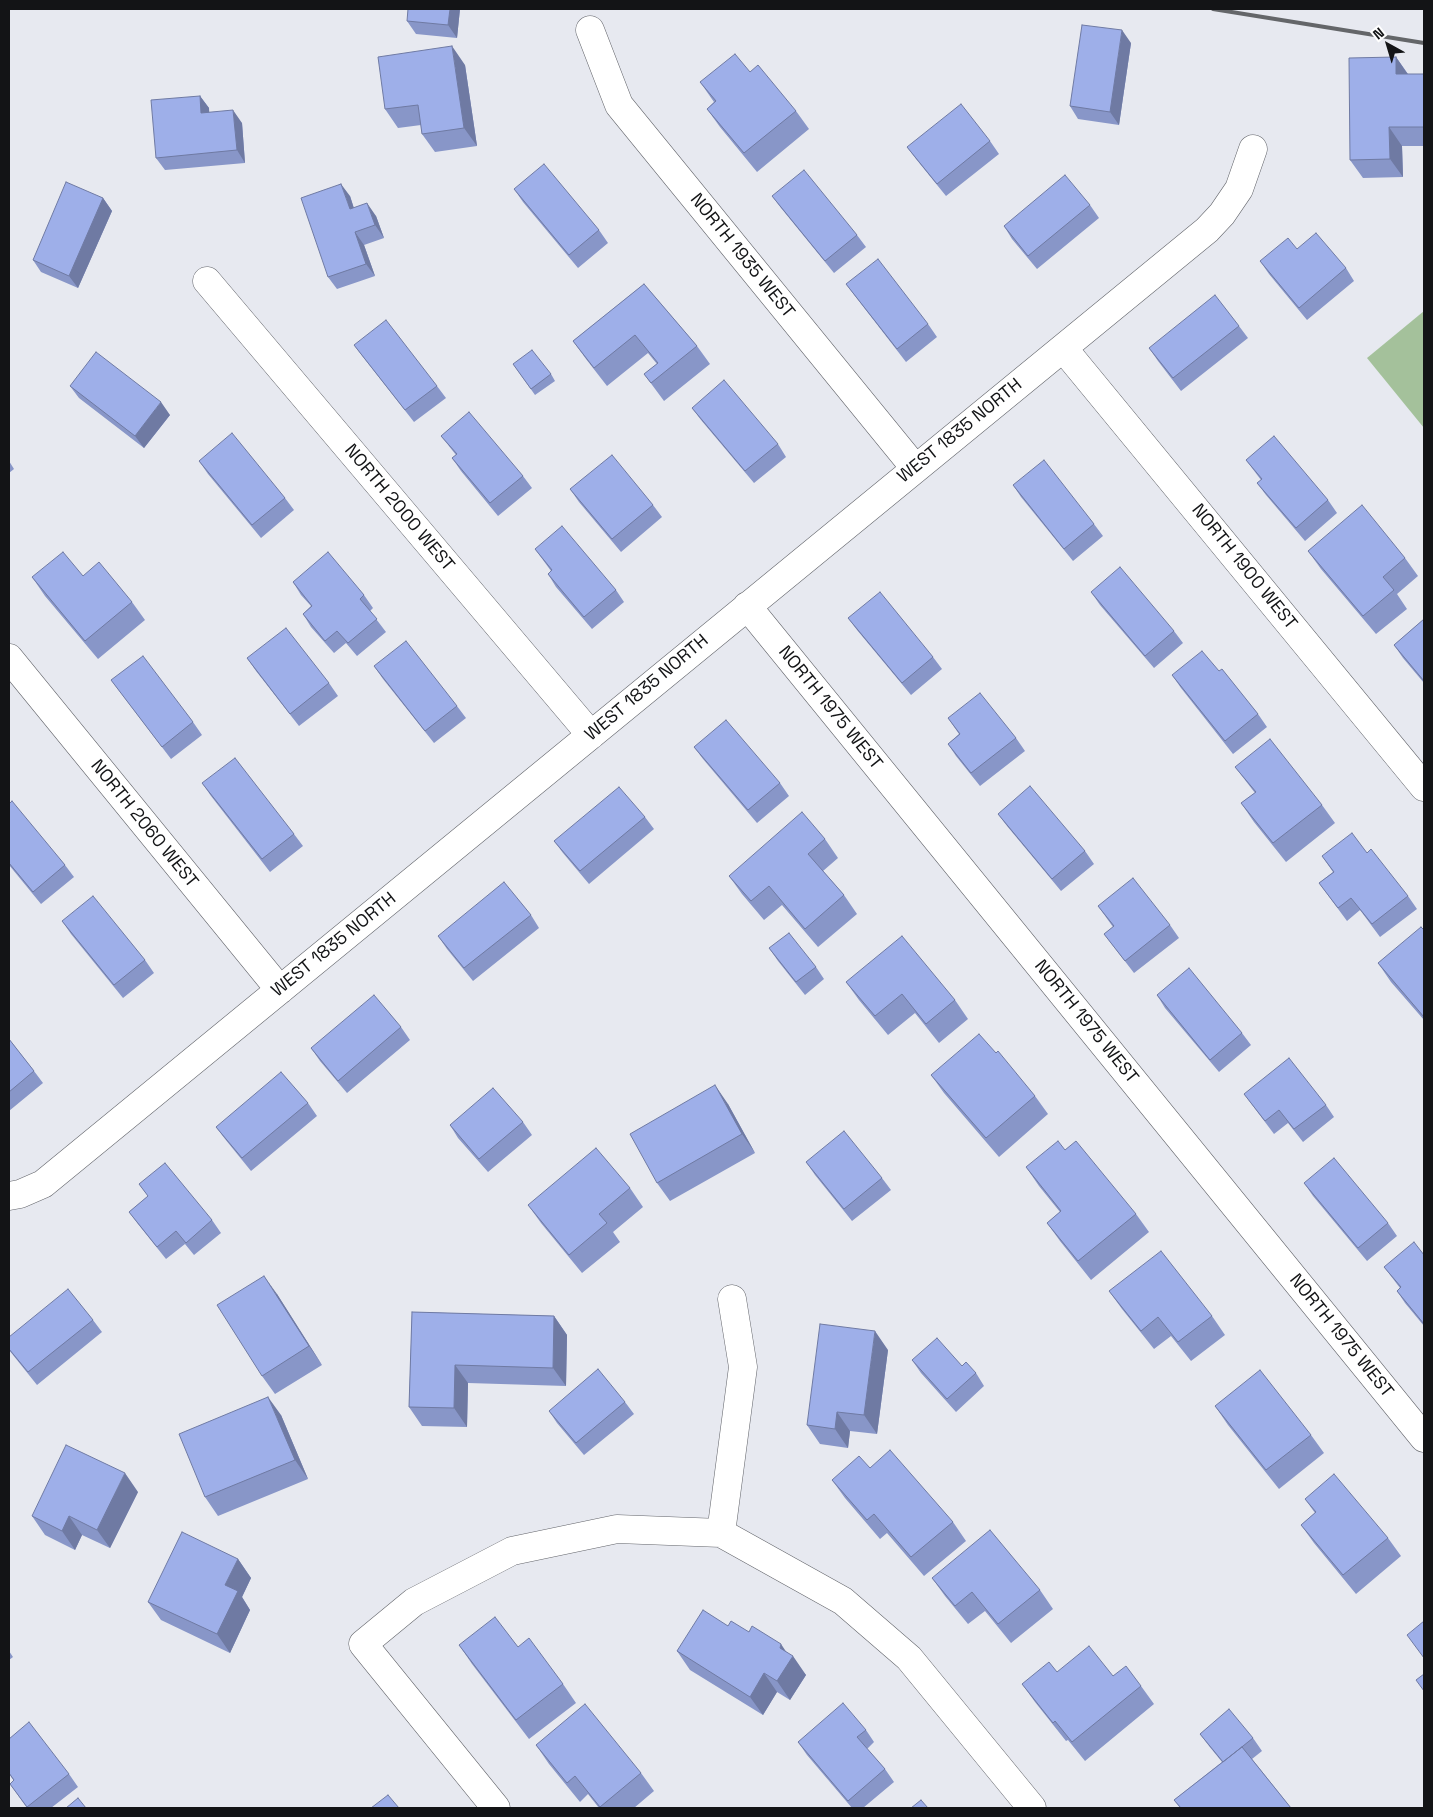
<!DOCTYPE html>
<html>
<head>
<meta charset="utf-8">
<style>
	body { margin:0 }
	#map { position:relative; width:1433px; height:1817px; overflow:hidden; background:#e7e9f0; font-family:"Space Grotesk",sans-serif }
	canvas { display:block }
	.frame { position:absolute; inset:0; border:10px solid #131416; pointer-events:none }
	.north { position:absolute; left:1363px; top:20px; width:50px; height:50px; -webkit-text-stroke:4px #fff; paint-order:stroke; rotate:321deg; font-size:14px; font-weight:700; line-height:20px; text-align:center; color:#131416 }
	.north::after { content:''; display:block; margin:auto; width:18px; height:22px; background:#131416; clip-path:polygon(50% 0,100% 100%,50% 72%,0 100%) }
</style>
</head>
<body>
<div id="map">
<canvas width="1433" height="1817"></canvas>
<div class="frame"></div>
<div class="north">N</div>
</div>
<script>
const ctx = document.querySelector('canvas').getContext('2d');
ctx.lineJoin = 'round';
function fill(path, color) {
  ctx.fillStyle = color;
  ctx.fill(path, 'evenodd');
}
function shape(rows) {
  const path = new Path2D();
  for (const r of rows) {
    path.moveTo(r[0], r[1]);
    for (let i = 2; i < r.length; i += 2) path.lineTo(r[i], r[i + 1]);
  }
  return path;
}
function trace(path, color, width, dash) {
  ctx.strokeStyle = color;
  ctx.lineWidth = width;
  ctx.lineCap = dash ? 'butt' : 'round';
  ctx.setLineDash(dash || []);
  ctx.stroke(path);
}
function write(font, color, halo, rows, align = 'center') {
  ctx.font = font + ' "Space Grotesk",sans-serif';
  ctx.lineWidth = 4;
  ctx.setLineDash([]);
  ctx.textBaseline = 'middle';
  ctx.strokeStyle = halo;
  ctx.fillStyle = color;
  for (const [text, x, y, turn = 0] of rows) {
    ctx.save();
    ctx.translate(x, y);
    ctx.rotate((+turn || 0) * Math.PI / 180);
    ctx.textAlign = isNaN(turn) ? turn : align;
    if (halo) ctx.strokeText(text, 0, 0);
    ctx.fillText(text, 0, 0);
    ctx.restore();
  }
}
fill(shape([
	[1424,311,1424,428,1367,358]
]), '#a4c19b');
const minor = shape([
	[590,30,619,105,915,468],
	[207,281,591,735],
	[1063,348,1424,787],
	[747,606,1424,1438],
	[9,658,280,990],
	[9,1196,20,1194,43,1184,1207,230,1222,214,1239,189,1253,149],
	[721,1533,743,1367,732,1299],
	[496,1808,363,1644,414,1602,512,1551,617,1529,721,1533,843,1601,909,1658,1032,1808]
]);
trace(minor, '#63656b', 29);
trace(minor, '#fff', 28);
trace(shape([
	[1213,9,1424,43]
]), '#646669', 4);
fill(shape([
	[460,9,457,38,416,34,407,21],
	[1131,43,1119,125,1078,119,1070,106],
	[1396,57,1408,74,1424,74,1424,146,1402,146,1403,177,1363,178,1350,160],
	[465,65,477,146,435,152,422,134,421,125,398,128,385,109],
	[750,72,796,111,809,129,757,172,720,127,707,109,714,102,700,82],
	[200,96,209,108,209,112,242,123,245,163,165,170,156,158],
	[990,141,999,154,946,196,916,159,907,147],
	[514,189,599,230,608,243,578,268,523,202],
	[350,196,354,208,376,216,384,238,364,245,375,276,337,289,328,277],
	[772,196,857,235,866,247,834,273,781,208],
	[103,198,112,211,78,288,41,272,33,260],
	[1090,205,1099,218,1037,269,1012,239,1004,226],
	[1297,249,1346,268,1354,281,1307,320,1269,274,1260,261],
	[644,284,697,346,710,364,664,401,644,374,657,364,648,353,607,386,586,359,573,341],
	[846,284,928,324,937,337,906,362,855,296],
	[1239,326,1248,338,1181,391,1158,361,1149,348],
	[354,345,437,386,446,398,414,422,363,357],
	[513,364,551,374,555,381,535,395],
	[70,386,170,415,144,448,79,398],
	[692,408,778,444,786,457,754,483,701,420],
	[441,436,523,476,532,488,498,516,461,471,452,458,456,455],
	[1246,460,1328,500,1337,513,1305,541,1266,495,1257,483,1261,480],
	[9,461,14,469,9,473],
	[199,461,285,498,294,510,261,538,208,474],
	[1013,485,1094,524,1103,536,1073,561,1021,497],
	[570,489,653,505,662,517,621,552,579,502],
	[535,549,616,590,624,602,592,629,556,587,548,574,551,571],
	[1308,551,1405,558,1418,576,1397,594,1407,609,1376,634,1321,569],
	[83,576,132,602,145,620,98,659,45,596,32,577],
	[293,582,364,595,373,608,370,611,386,632,357,656,346,643,334,653,311,627,303,614,311,606,301,595],
	[1091,592,1174,631,1183,643,1154,668,1100,605],
	[848,618,933,657,942,669,911,695,857,630],
	[1424,619,1424,683,1403,658,1394,645],
	[247,658,329,683,338,696,299,726,256,671],
	[374,666,457,706,466,718,434,743,383,679],
	[1219,671,1258,714,1267,727,1233,754,1181,688,1172,675],
	[111,680,193,722,202,735,171,759],
	[948,718,1016,738,1025,751,980,786,956,756,948,744,959,734],
	[694,747,780,783,789,796,757,823,703,759],
	[1235,767,1322,805,1335,823,1286,862,1254,822,1241,803,1255,793],
	[202,783,294,834,303,846,270,872,211,796],
	[9,804,65,865,74,877,41,904,9,865],
	[998,814,1085,851,1094,864,1061,891,1007,826],
	[645,817,654,829,589,884,563,853,554,841],
	[825,839,838,858,823,871,844,895,857,914,818,947,782,905,764,920,742,894,729,876],
	[1367,853,1408,896,1417,909,1380,937,1360,910,1347,921,1319,883,1333,872,1322,856],
	[1098,906,1170,925,1179,938,1134,973,1104,934,1113,927],
	[531,915,539,928,473,981,447,949,438,936],
	[62,921,145,960,154,973,123,998,71,934],
	[1424,930,1424,1020,1391,982,1378,963],
	[769,948,816,967,824,979,805,995,778,961],
	[846,982,955,1000,968,1019,939,1043,915,1013,888,1035,859,1000],
	[1157,995,1242,1033,1251,1045,1219,1072,1165,1008],
	[401,1027,410,1040,347,1093,320,1061,311,1048],
	[9,1039,34,1071,43,1083,9,1111],
	[931,1075,1035,1096,1048,1114,999,1157,944,1093],
	[1244,1094,1326,1105,1334,1117,1303,1142,1288,1123,1274,1134],
	[308,1103,317,1116,251,1171,225,1139,216,1127],
	[728,1104,755,1153,670,1201,657,1183],
	[523,1122,532,1135,488,1172,458,1138,450,1125],
	[806,1162,882,1178,891,1190,852,1221,815,1175],
	[1026,1167,1136,1214,1149,1232,1091,1280,1060,1241,1047,1223,1060,1212,1039,1186],
	[1304,1183,1388,1223,1397,1236,1367,1261,1313,1196],
	[139,1184,212,1220,221,1233,194,1255,185,1244,166,1259,138,1224,129,1212,148,1196],
	[630,1188,643,1207,613,1232,620,1242,582,1273,541,1223,528,1205],
	[1424,1255,1424,1326,1405,1303,1397,1291,1400,1288,1384,1267],
	[1109,1291,1212,1316,1225,1335,1191,1361,1171,1336,1154,1349,1122,1309],
	[277,1294,322,1365,275,1394,262,1376],
	[412,1312,554,1316,567,1335,566,1386,468,1383,467,1427,422,1426,409,1407],
	[93,1320,102,1332,37,1385,9,1350,9,1337],
	[888,1350,877,1434,850,1431,848,1448,820,1444,807,1425],
	[912,1360,976,1373,984,1386,956,1412,921,1373],
	[625,1402,634,1414,584,1455,557,1423,549,1411],
	[1215,1406,1311,1435,1324,1453,1279,1489,1228,1425],
	[281,1415,308,1479,218,1516,205,1497],
	[870,1468,953,1522,966,1541,924,1576,887,1533,880,1539,845,1498,832,1480],
	[138,1492,110,1548,82,1535,75,1550,45,1535,32,1516],
	[1305,1499,1388,1538,1401,1556,1356,1594,1314,1543,1301,1525,1315,1513],
	[238,1559,251,1578,242,1597,250,1610,230,1653,161,1620,148,1602],
	[932,1578,1040,1590,1053,1609,1011,1643,985,1611,968,1624,945,1596],
	[728,1626,749,1632,786,1652,806,1675,790,1700,777,1692,763,1715,690,1670,677,1651],
	[459,1645,518,1647,563,1684,576,1703,529,1739,472,1664],
	[9,1651,13,1657,9,1660],
	[1057,1672,1113,1676,1141,1686,1154,1704,1085,1761,1068,1740,1066,1741,1035,1702,1022,1684],
	[866,1730,874,1742,867,1749,885,1769,894,1782,863,1808,852,1808,807,1755,798,1742],
	[1200,1734,1253,1738,1262,1751,1252,1759,1291,1808,1180,1808,1174,1800,1222,1762,1209,1746],
	[9,1739,69,1774,78,1787,51,1808,27,1808,10,1784,14,1781,9,1774],
	[536,1745,641,1773,654,1791,634,1808,599,1808,588,1794,580,1802,549,1764]
]), '#8896c8');
fill(shape([
	[450,9,460,9,457,38,448,25],
	[1122,30,1131,43,1119,125,1110,112],
	[452,46,465,65,477,146,464,128],
	[1396,57,1409,76,1396,74],
	[200,96,209,108,210,126,201,113],
	[233,110,242,123,245,163,237,150],
	[1389,127,1402,146,1403,177,1390,159],
	[341,184,350,196,358,222,350,209],
	[103,198,112,211,78,288,69,276],
	[367,203,376,216,384,238,375,225],
	[355,232,364,245,375,276,366,264],
	[161,402,170,415,144,448,135,436],
	[715,1085,728,1104,755,1153,742,1134],
	[264,1276,277,1294,322,1365,309,1346],
	[554,1316,567,1335,566,1386,553,1368],
	[875,1331,888,1350,877,1434,864,1415],
	[455,1365,468,1383,467,1427,454,1408],
	[268,1397,281,1415,308,1479,295,1460],
	[837,1412,850,1431,848,1448,835,1429],
	[125,1473,138,1492,110,1548,97,1530],
	[69,1516,82,1535,75,1550,62,1531],
	[238,1559,251,1578,242,1597,250,1610,230,1653,217,1634,225,1585],
	[781,1644,791,1659,793,1656,806,1675,790,1700,777,1681,780,1648],
	[764,1673,777,1692,763,1715,750,1697]
]), '#6f7aa3');
const building = shape([
	[408,9,450,9,448,25,407,21,408,9],
	[1082,25,1122,30,1110,112,1070,106,1082,25],
	[452,46,464,128,422,134,418,105,385,109,378,57,452,46],
	[735,54,750,72,758,65,796,111,744,153,707,109,716,101,700,82,735,54],
	[1396,57,1396,74,1424,74,1424,127,1389,127,1390,159,1350,160,1349,58,1396,57],
	[200,96,201,113,233,110,237,150,156,158,151,100,200,96],
	[961,104,990,141,937,184,907,147,961,104],
	[544,164,599,230,569,255,514,189,544,164],
	[804,170,857,235,825,261,772,196,804,170],
	[1065,175,1090,205,1028,256,1004,226,1065,175],
	[66,182,103,198,69,276,33,260,66,182],
	[341,184,350,209,367,203,375,225,355,232,366,264,328,277,301,198,341,184],
	[1316,233,1346,268,1299,308,1260,261,1288,238,1297,249,1316,233],
	[878,259,928,324,897,349,846,284,878,259],
	[644,284,697,346,651,383,644,374,658,363,635,335,594,368,573,341,644,284],
	[1215,295,1239,326,1173,378,1149,348,1215,295],
	[386,320,437,386,405,410,354,345,386,320],
	[532,350,551,374,531,389,513,364,532,350],
	[96,352,161,402,135,436,70,386,96,352],
	[724,380,778,444,745,471,692,408,724,380],
	[469,412,523,476,490,503,452,458,457,454,441,436,469,412],
	[232,433,285,498,252,525,199,461,232,433],
	[1274,436,1328,500,1296,528,1257,483,1262,479,1246,460,1274,436],
	[612,455,653,505,612,539,570,489,612,455],
	[1044,460,1094,524,1064,549,1013,485,1044,460],
	[1362,505,1405,558,1383,577,1394,590,1363,616,1308,551,1362,505],
	[562,526,616,590,584,617,548,574,552,570,535,549,562,526],
	[63,552,83,576,99,562,132,602,85,641,32,577,63,552],
	[328,552,364,595,360,599,377,619,348,643,337,631,325,641,303,614,312,606,293,582,328,552],
	[1120,567,1174,631,1145,656,1091,592,1120,567],
	[880,592,933,657,902,683,848,618,880,592],
	[1424,619,1424,681,1394,645,1424,619],
	[286,628,329,683,290,714,247,658,286,628],
	[406,641,457,706,425,731,374,666,406,641],
	[1202,651,1219,671,1222,669,1258,714,1225,741,1172,675,1202,651],
	[143,656,193,722,162,747,111,680,143,656],
	[980,693,1016,738,971,773,948,744,960,734,948,718,980,693],
	[726,720,780,783,748,810,694,747,726,720],
	[1270,739,1322,805,1273,843,1241,803,1256,792,1235,767,1270,739],
	[235,758,294,834,262,859,202,783,235,758],
	[1030,786,1085,851,1052,879,998,814,1030,786],
	[619,787,645,817,580,871,554,841,619,787],
	[12,801,65,865,33,892,9,863,9,804,12,801],
	[802,812,825,839,808,854,844,895,805,929,769,886,751,901,729,876,802,812],
	[1352,833,1367,853,1371,849,1408,896,1372,924,1351,898,1338,908,1319,883,1334,872,1322,856,1352,833],
	[1133,878,1170,925,1125,961,1104,934,1114,926,1098,906,1133,878],
	[504,882,531,915,464,968,438,936,504,882],
	[93,896,145,960,114,985,62,921,93,896],
	[1421,927,1424,930,1424,1017,1378,963,1421,927],
	[789,933,816,967,796,982,769,948,789,933],
	[902,936,955,1000,926,1024,902,994,875,1016,846,982,902,936],
	[1189,968,1242,1033,1210,1060,1157,995,1189,968],
	[374,995,401,1027,338,1081,311,1048,374,995],
	[979,1034,996,1053,998,1051,1035,1096,986,1138,931,1075,979,1034],
	[9,1039,34,1071,9,1092,9,1039],
	[1289,1058,1326,1105,1294,1129,1279,1110,1265,1121,1244,1094,1289,1058],
	[281,1072,308,1103,242,1158,216,1127,281,1072],
	[715,1085,742,1134,657,1183,630,1134,715,1085],
	[493,1088,523,1122,479,1159,450,1125,493,1088],
	[844,1131,882,1178,844,1209,806,1162,844,1131],
	[1058,1141,1065,1150,1076,1141,1136,1214,1078,1261,1047,1223,1061,1211,1026,1167,1058,1141],
	[596,1148,630,1188,599,1214,607,1223,569,1255,528,1205,596,1148],
	[1334,1158,1388,1223,1358,1248,1304,1183,1334,1158],
	[165,1163,212,1220,186,1243,176,1231,157,1247,129,1212,148,1196,139,1184,165,1163],
	[1414,1242,1424,1255,1424,1324,1397,1291,1401,1287,1384,1267,1414,1242],
	[1161,1251,1212,1316,1178,1342,1158,1317,1141,1331,1109,1291,1161,1251],
	[264,1276,309,1346,262,1376,217,1305,264,1276],
	[68,1289,93,1320,28,1372,9,1349,9,1337,68,1289],
	[412,1312,554,1316,553,1368,455,1365,454,1408,409,1407,412,1312],
	[820,1324,875,1331,864,1415,837,1412,835,1429,807,1425,820,1324],
	[937,1338,962,1366,966,1362,976,1373,947,1399,912,1360,937,1338],
	[598,1369,625,1402,576,1443,549,1411,598,1369],
	[1260,1370,1311,1435,1266,1470,1215,1406,1260,1370],
	[268,1397,295,1460,205,1497,179,1434,268,1397],
	[66,1445,125,1473,97,1530,69,1516,62,1531,32,1516,66,1445],
	[890,1450,953,1522,911,1557,874,1514,867,1520,832,1480,859,1456,870,1468,890,1450],
	[1334,1474,1388,1538,1343,1575,1301,1525,1316,1512,1305,1499,1334,1474],
	[990,1530,1040,1590,998,1624,972,1592,955,1606,932,1578,990,1530],
	[182,1532,238,1559,225,1585,238,1591,217,1634,148,1602,182,1532],
	[703,1610,728,1626,731,1621,749,1632,752,1626,781,1644,780,1648,793,1656,777,1681,764,1673,750,1697,677,1651,703,1610],
	[495,1617,518,1647,529,1638,563,1684,516,1720,459,1645,495,1617],
	[1424,1621,1424,1658,1407,1635,1424,1621],
	[1089,1646,1113,1676,1126,1666,1141,1686,1072,1742,1055,1721,1053,1723,1022,1684,1049,1662,1057,1672,1089,1646],
	[1424,1674,1424,1691,1416,1680,1424,1674],
	[843,1703,866,1730,857,1737,885,1769,848,1801,798,1742,843,1703],
	[585,1704,641,1773,600,1807,575,1776,567,1783,536,1745,585,1704],
	[1229,1709,1253,1738,1223,1762,1200,1734,1229,1709],
	[29,1722,69,1774,27,1807,10,1784,14,1780,9,1773,9,1739,29,1722],
	[1242,1747,1291,1808,1181,1808,1174,1800,1242,1747],
	[388,1795,399,1808,371,1808,388,1795],
	[78,1798,86,1808,66,1808,78,1798],
	[921,1800,928,1808,911,1808,921,1800]
]);
fill(building, '#9eafe9');
trace(building, '#6f7aa3', 1);
write('18px', '#131416', '#fff', [
	["NORTH 1935 WEST",742,256,51],
	["WEST 1835 NORTH",960,431,-39],
	["NORTH 2000 WEST",399,508,50],
	["NORTH 1900 WEST",1244,567,51],
	["WEST 1835 NORTH",647,688,-40],
	["NORTH 1975 WEST",830,708,51],
	["NORTH 2060 WEST",144,824,51],
	["WEST 1835 NORTH",334,945,-39],
	["NORTH 1975 WEST",1086,1022,51],
	["NORTH 1975 WEST",1341,1336,51]
]);
</script>
</body>
</html>
